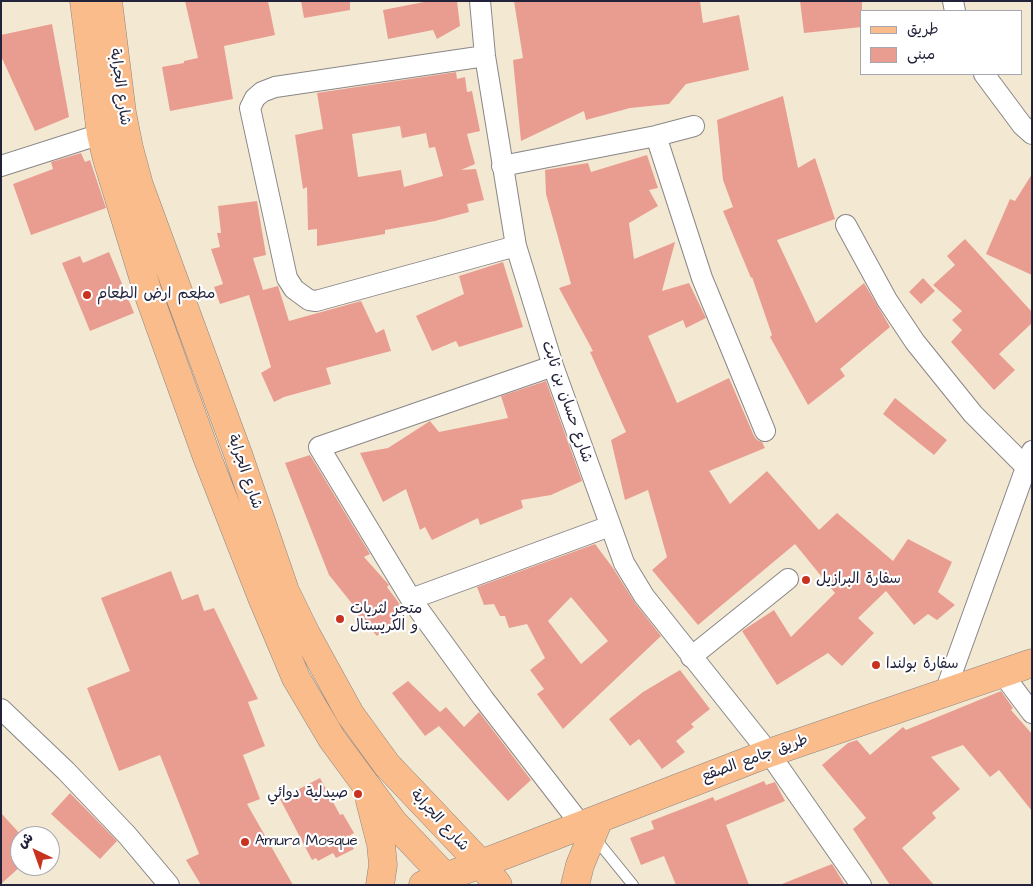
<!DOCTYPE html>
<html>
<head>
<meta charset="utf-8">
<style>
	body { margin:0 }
	#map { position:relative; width:1033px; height:886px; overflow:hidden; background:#f3e9d3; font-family:"Architects Daughter","Playpen Sans Arabic",sans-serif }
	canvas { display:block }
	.frame { position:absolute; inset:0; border:2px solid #22223b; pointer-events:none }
	.legend { position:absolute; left:860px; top:10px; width:162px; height:65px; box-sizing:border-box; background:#fff; border:1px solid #a7a7b1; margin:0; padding:6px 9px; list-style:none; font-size:15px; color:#22223b }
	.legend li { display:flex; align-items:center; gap:10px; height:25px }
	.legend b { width:25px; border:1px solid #a7a7b1 }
	.north { position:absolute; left:10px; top:826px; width:50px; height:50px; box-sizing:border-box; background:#fff; border:1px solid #a7a7b1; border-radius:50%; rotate:318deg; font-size:14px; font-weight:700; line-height:20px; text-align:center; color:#22223b }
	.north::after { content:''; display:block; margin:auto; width:18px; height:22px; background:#c8321e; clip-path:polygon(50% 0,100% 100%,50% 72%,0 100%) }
</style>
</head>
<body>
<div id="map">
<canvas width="1033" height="886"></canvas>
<div class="frame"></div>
<ul class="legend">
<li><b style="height:6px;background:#f9bc8a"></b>طريق</li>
<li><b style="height:14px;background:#e99d90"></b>مبنى</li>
</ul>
<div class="north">ش</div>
</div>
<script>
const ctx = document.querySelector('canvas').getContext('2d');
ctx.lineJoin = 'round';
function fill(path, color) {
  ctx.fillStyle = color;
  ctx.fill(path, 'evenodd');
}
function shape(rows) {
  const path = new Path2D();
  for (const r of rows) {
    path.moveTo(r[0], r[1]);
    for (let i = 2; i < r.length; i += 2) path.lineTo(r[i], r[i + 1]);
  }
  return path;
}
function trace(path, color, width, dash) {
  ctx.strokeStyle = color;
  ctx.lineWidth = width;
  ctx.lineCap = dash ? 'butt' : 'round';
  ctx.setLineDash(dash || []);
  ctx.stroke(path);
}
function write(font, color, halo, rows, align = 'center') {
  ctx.font = font + ' "Architects Daughter","Playpen Sans Arabic",sans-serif';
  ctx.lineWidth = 4.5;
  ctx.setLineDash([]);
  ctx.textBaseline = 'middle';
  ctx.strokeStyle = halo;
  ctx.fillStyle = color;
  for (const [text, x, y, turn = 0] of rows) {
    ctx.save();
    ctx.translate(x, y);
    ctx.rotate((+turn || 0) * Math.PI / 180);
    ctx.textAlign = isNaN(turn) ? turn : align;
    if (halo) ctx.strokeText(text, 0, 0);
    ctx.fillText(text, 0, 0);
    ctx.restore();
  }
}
fill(shape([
	[185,1,268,1,275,35,224,46,233,99,170,111,162,67,184,63,184,61,198,58],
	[301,1,350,1,350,10,304,18],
	[429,1,457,1,460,26,437,39,433,30,388,39,383,10],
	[514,1,700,1,703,23,739,15,749,70,686,84,669,104,630,108,586,120,584,111,521,141,513,60,523,58],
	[800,1,862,1,862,27,804,33],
	[52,24,69,117,35,131,1,56,1,35],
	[456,72,457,79,465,77,467,92,472,91,480,131,467,134,475,164,461,170,476,169,484,200,467,204,469,212,435,221,385,230,385,234,317,246,317,229,308,230,307,187,303,189,295,135,323,129,317,93],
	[400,126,402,138,426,133,429,148,435,147,443,176,404,187,401,170,358,177,352,134],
	[783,96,798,168,815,158,835,219,777,240,816,323,864,283,890,327,840,369,845,376,808,405,770,337,772,335,752,277,751,278,723,211,733,207,723,180,717,120],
	[81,153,85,162,90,160,106,208,31,235,13,184,53,169,51,162],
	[647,155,658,188,649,190,658,206,629,223,634,259,675,242,662,291,689,283,706,318,686,328,683,320,648,336,677,403,729,378,754,436,757,440,762,442,765,448,709,471,730,504,767,471,819,530,837,513,893,561,908,539,952,562,938,592,955,605,937,620,928,614,914,625,886,591,858,618,874,633,842,666,828,653,777,685,742,631,774,610,791,637,835,593,795,544,698,625,652,570,667,557,648,490,625,500,611,440,626,432,590,352,593,351,559,288,571,284,546,194,545,170,588,163,591,172],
	[1032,174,1032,275,986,254,1010,199,1015,201],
	[257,201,266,255,253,258,263,290,278,286,289,321,361,301,376,333,384,329,391,351,326,368,331,384,284,397,274,402,261,373,271,367,249,295,220,304,214,287,223,284,211,249,220,247,217,233,221,233,218,206],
	[965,239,1032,312,1032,323,999,354,1015,370,994,390,951,342,962,330,952,320,962,311,933,285,955,265,947,256],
	[109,252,134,313,90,331,62,263,80,256,83,263],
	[503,262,523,327,459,347,456,341,432,351,416,316,464,294,459,276],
	[923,278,935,291,921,304,909,292],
	[546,381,582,481,551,495,521,500,523,508,480,525,478,518,432,540,425,527,420,530,406,489,383,502,360,453,388,448,430,421,439,432,508,418,501,396],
	[895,398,947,440,934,455,883,414],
	[310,455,370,554,364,557,389,585,387,587,405,611,377,636,356,613,358,611,329,575,285,463],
	[595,544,613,568,635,603,661,636,563,729,537,694,544,689,530,670,545,658,527,624,509,628,505,616,500,616,494,604,484,605,477,587],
	[571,597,608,641,581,664,548,621],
	[171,571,182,600,198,594,204,611,214,608,258,699,248,702,265,746,243,755,260,799,247,804,293,885,201,885,186,860,199,854,160,755,119,771,87,688,130,671,101,598],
	[680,670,710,709,691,724,694,727,676,741,685,752,662,769,639,739,630,746,609,719,643,692],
	[408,681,440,712,446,707,464,727,479,712,531,780,508,801,439,726,425,736,392,693],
	[1001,691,1013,708,1011,710,1032,734,1032,811,999,770,990,777,963,745,931,757,960,789,932,813,936,818,902,848,934,885,890,885,853,829,866,818,822,765,848,743,857,740,870,755,903,727,906,730],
	[320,778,340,815,343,814,354,833,347,837,354,849,336,858,333,853,318,861,316,858,312,860,280,799],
	[764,781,766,785,775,782,785,801,726,825,749,885,676,885,664,856,641,865,630,838,654,829,651,821,713,797,715,801],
	[70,793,117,841,100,859,51,814],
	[1,813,22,836,20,836,21,866,1,884],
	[832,864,845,885,782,885,782,884]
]), '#e99d90');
const service = shape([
	[594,837,633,885]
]);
const minor = shape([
	[480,1,485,56,516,246,553,366,624,563,644,596,769,753,861,885],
	[953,1,955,11],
	[485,56,275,87,262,92,255,98,250,108,287,278,294,289,309,300,316,301,516,246],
	[984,74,1022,125,1032,134],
	[656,136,702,278,765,431],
	[1,166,101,134],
	[502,166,656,136,694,126],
	[846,225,887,300,915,342,973,414,1026,467],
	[411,599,319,447,553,366],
	[691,657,788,579],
	[1002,673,1032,713],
	[945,692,1032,451],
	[1,709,66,771,127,835,169,885],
	[582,826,483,698,411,599,610,526]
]);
const primary = shape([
	[84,1,101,134,107,159,148,293,207,457,261,595,296,678,332,739,394,823,453,885],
	[108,1,122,113,129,148,139,185,238,454,285,591,306,634,350,714,387,765,481,864,498,885],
	[370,801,381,844,383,865,380,885],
	[423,885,481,864,769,753,1032,663],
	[575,885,580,865,599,819]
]);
trace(service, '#8a8687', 12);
trace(minor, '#8a8687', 22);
trace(primary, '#8a8687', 29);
trace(service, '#fff', 10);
trace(minor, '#fff', 20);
trace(primary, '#f9bc8a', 28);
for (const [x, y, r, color] of [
	[87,295,5,"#c8321e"],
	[806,580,5,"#c8321e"],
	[340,619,5,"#c8321e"],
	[876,665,5,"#c8321e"],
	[358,794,5,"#c8321e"],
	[245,842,5,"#c8321e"]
]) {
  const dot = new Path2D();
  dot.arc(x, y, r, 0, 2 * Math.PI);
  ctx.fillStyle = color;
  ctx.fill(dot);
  trace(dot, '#fff', 2);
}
write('15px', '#22223b', '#fff', [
	["شارع الجرابة",119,87,82],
	["شارع حسان بن ثابت",566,402,71],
	["شارع الجرابة",244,472,71],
	["طريق جامع الصقع",755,759,-20],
	["شارع الجرابة",439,821,47]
]);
write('15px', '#22223b', '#fff', [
	["مطعم ارض الطعام",97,295],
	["سفارة البرازيل",816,580],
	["متجر لثريات",350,610],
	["و الكريستال",350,627],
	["سفارة بولندا",886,665],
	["صيدلية دوائي",348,794,"right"],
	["Amura Mosque",255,842]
], 'left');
</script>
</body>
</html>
